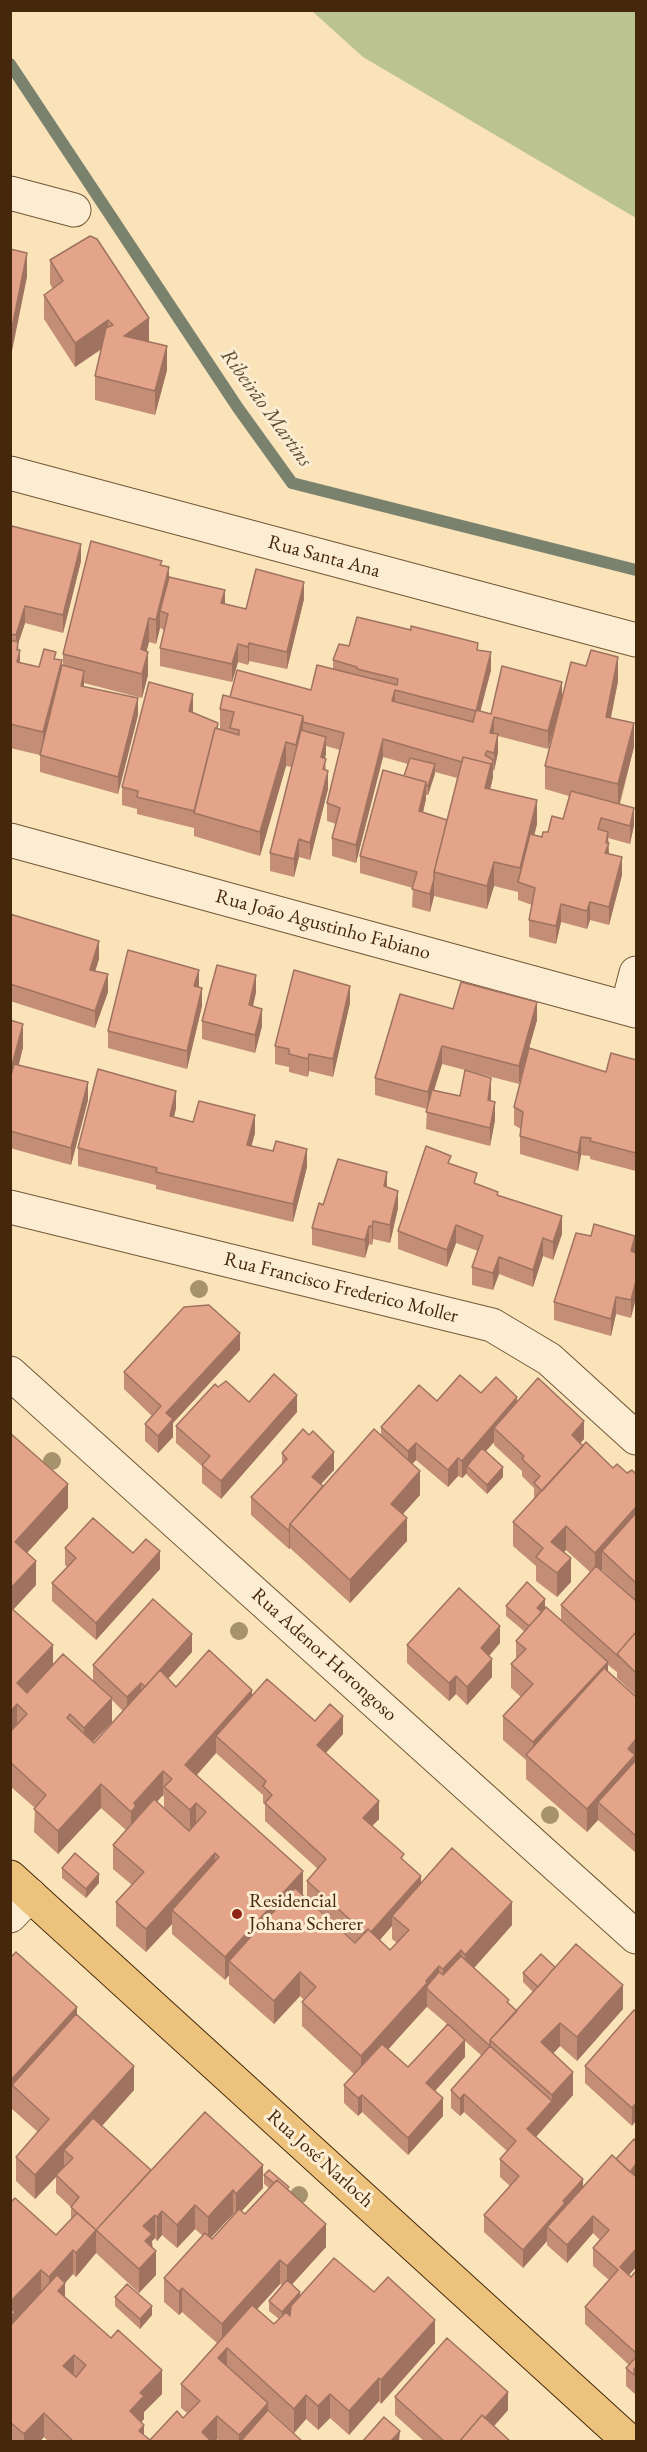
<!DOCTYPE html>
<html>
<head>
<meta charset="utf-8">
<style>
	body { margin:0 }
	#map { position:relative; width:647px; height:2452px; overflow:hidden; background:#fae3b9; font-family:"EB Garamond",serif }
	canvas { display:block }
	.frame { position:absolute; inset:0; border:12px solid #45280c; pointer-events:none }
</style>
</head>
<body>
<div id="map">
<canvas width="647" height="2452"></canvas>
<div class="frame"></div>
</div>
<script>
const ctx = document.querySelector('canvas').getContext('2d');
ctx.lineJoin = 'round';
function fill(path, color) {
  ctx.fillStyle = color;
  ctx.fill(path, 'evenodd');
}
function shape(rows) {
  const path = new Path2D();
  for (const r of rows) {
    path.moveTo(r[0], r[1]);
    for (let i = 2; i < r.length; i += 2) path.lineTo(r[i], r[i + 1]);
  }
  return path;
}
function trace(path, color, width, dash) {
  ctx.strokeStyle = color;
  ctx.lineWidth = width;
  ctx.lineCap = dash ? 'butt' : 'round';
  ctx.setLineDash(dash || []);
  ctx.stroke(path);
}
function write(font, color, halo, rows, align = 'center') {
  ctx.font = font + ' "EB Garamond",serif';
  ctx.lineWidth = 6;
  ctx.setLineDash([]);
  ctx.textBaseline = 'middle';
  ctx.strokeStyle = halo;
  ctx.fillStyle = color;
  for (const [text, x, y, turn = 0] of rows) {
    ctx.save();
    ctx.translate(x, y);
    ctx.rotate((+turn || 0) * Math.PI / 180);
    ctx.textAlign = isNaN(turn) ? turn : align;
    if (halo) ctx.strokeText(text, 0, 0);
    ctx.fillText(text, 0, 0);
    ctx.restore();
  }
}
fill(shape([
	[312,11,636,11,636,218,363,57]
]), '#bbc491');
trace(shape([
	[10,64,238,408,292,483,636,570]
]), '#7a826e', 12);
const minor = shape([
	[10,193,74,210],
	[10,473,636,640],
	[10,840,636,1011],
	[627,1008,636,973],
	[10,1207,492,1325,549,1359,636,1438],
	[10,1373,636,1937],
	[10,1916,30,1895]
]);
const major = shape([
	[10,1877,630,2442]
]);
trace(minor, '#725737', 35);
trace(major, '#45280c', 35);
trace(minor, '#fcedd2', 33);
trace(major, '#edc27c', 33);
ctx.fillStyle = '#a6926c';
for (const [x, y] of [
	[199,1289],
	[52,1461],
	[239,1631],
	[550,1815],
	[299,2195]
]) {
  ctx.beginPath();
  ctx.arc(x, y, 9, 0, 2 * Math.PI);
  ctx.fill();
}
fill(shape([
	[50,260,149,341,167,370,155,415,95,400,95,376,102,349,75,367,44,319,44,295,53,289,50,284],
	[10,533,81,561,63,633,25,623,18,644,20,663,39,667,56,659,62,666,63,665,63,654,162,565,169,577,225,604,246,609,304,599,287,669,249,661,248,665,238,662,232,682,160,666,160,648,164,630,160,628,156,644,149,642,146,651,148,675,142,698,84,683,84,686,138,715,118,794,40,772,40,755,10,748],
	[349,646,478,650,491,670,480,711,491,714,562,699,618,681,611,718,634,747,620,804,634,825,630,844,608,838,609,854,622,875,609,925,590,920,587,929,561,922,556,944,529,937,529,920,532,905,518,900,518,892,494,886,487,909,434,896,430,912,412,907,413,888,360,873,360,856,404,776,408,764,383,757,356,863,332,856,332,838,336,824,327,821,327,803,340,750,326,746,325,759,326,770,328,789,310,860,299,857,294,877,270,871,270,853,292,767,286,766,260,856,194,836,194,828,137,814,137,809,122,805,122,787,193,711,192,713,220,729,220,709,230,697,311,690,333,669,333,660],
	[559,711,545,766,545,789,569,796,563,819,542,837,534,835,537,824,490,789,493,777,493,770,494,771,498,752,498,736,548,749],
	[435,772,457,778,447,820,423,812,426,799,426,795,428,795],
	[10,914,99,959,95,971,108,992,95,1028,10,1001],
	[199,987,202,1006,187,1069,108,1048,108,1031],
	[256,992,253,1006,262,1026,255,1053,202,1039,202,1021],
	[350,1003,333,1077,309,1071,308,1077,289,1072,289,1067,275,1064,275,1046],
	[453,1009,537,1020,529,1048,606,1072,636,1060,636,1171,590,1159,590,1156,581,1155,578,1171,520,1154,520,1136,521,1129,514,1125,514,1107,528,1053,519,1084,442,1064,434,1090,460,1096,491,1095,491,1101,495,1120,490,1146,426,1129,427,1109,375,1095,375,1078],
	[10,1020,23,1047,19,1065,88,1100,71,1165,10,1148],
	[176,1108,174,1117,193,1122,255,1133,251,1146,273,1151,307,1167,293,1222,156,1189,156,1185,78,1166,78,1148],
	[451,1164,477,1184,498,1195,562,1234,553,1260,543,1256,533,1287,499,1274,493,1290,472,1285,472,1267,478,1251,456,1243,447,1267,398,1249,398,1231],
	[387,1187,398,1208,390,1243,373,1239,372,1245,369,1244,365,1258,312,1245,312,1228,323,1205],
	[635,1253,631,1318,616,1314,611,1336,554,1320,554,1302],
	[240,1350,173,1423,173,1437,158,1453,145,1441,145,1424,152,1416,124,1389,124,1372],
	[218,1387,249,1402,297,1412,221,1499,202,1483,202,1466,176,1443,176,1426],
	[481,1393,517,1401,584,1439,580,1443,613,1468,627,1473,636,1474,636,1601,602,1570,601,1570,636,1601,636,1696,617,1678,617,1672,608,1665,608,1671,636,1697,636,1853,598,1820,587,1832,526,1779,526,1760,503,1740,503,1716,521,1697,511,1688,511,1664,516,1659,516,1641,525,1632,506,1616,506,1606,545,1608,561,1620,561,1605,590,1572,566,1550,564,1552,571,1582,557,1597,536,1581,536,1566,513,1546,513,1522,534,1500,534,1488,522,1476,522,1471,494,1445,494,1442,486,1451,503,1477,487,1494,467,1475,467,1473,462,1478,458,1476,448,1487,416,1460,412,1464,420,1495,403,1514,407,1541,350,1603,290,1548,289,1549,251,1515,251,1497,282,1465,282,1453,309,1435,334,1470,321,1484,323,1486,381,1436,381,1427,437,1401],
	[10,1433,68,1508,27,1553,36,1585,13,1610,53,1665,93,1682,93,1665,192,1652,168,1679,176,1687,252,1696,315,1721,343,1734,326,1753,379,1819,372,1826,404,1861,421,1883,512,1925,474,1968,509,2004,517,2011,533,1992,523,1982,523,1973,555,1967,623,2009,577,2061,560,2046,553,2054,573,2095,536,2137,583,2188,635,2176,636,2267,629,2275,631,2277,636,2271,636,2395,626,2386,626,2368,629,2365,585,2324,585,2307,609,2280,593,2266,593,2248,600,2240,593,2233,567,2263,547,2245,547,2241,523,2268,484,2232,484,2215,510,2186,500,2177,500,2159,507,2151,464,2112,460,2116,451,2108,451,2090,482,2056,465,2041,465,2057,435,2091,443,2116,408,2155,362,2112,358,2116,344,2103,344,2085,354,2074,302,2026,302,2002,304,2000,300,1996,274,2024,229,1984,229,1975,225,1980,172,1934,172,1924,146,1952,116,1926,116,1902,132,1885,113,1869,113,1845,126,1830,101,1808,58,1854,34,1832,35,1808,10,1786],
	[112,1700,123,1711,94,1743,93,1742,112,1722],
	[216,1753,263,1795,263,1803,265,1805,265,1821,318,1869,307,1881,307,1898,356,1943,355,1943,302,1895,303,1895,197,1775],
	[163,1795,164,1797,164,1809,157,1802],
	[392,1926,392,1939,397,1943,390,1950,380,1940],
	[427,2007,447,2024,408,2067,388,2049],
	[65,1548,133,1553,160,1569,96,1640,52,1601,52,1583,67,1567,65,1565],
	[500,1643,489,1656,492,1677,467,1705,456,1694,449,1701,407,1663,407,1645],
	[62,1868,99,1883,86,1898,62,1878],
	[10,1958,77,2015,134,2090,102,2126,151,2170,263,2188,241,2212,245,2214,269,2188,264,2184,264,2175,289,2190,326,2247,292,2284,300,2297,435,2343,381,2404,379,2401,349,2435,330,2418,318,2430,306,2419,294,2433,268,2409,268,2410,303,2442,220,2442,217,2439,215,2442,49,2442,44,2437,39,2442,10,2442,10,2203,56,2235,71,2219,71,2207,56,2193,56,2177,35,2199,16,2181,16,2157,38,2132,12,2109,12,2103,10,2104],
	[233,2214,234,2215,212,2239,210,2238],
	[195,2229,203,2236,164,2278,164,2302,179,2315,182,2312,217,2343,181,2384,181,2408,187,2413,183,2418,150,2440,144,2435,141,2422,144,2419,144,2412,162,2394,65,2297,65,2283,73,2274,76,2277,96,2253,96,2248,96,2253,139,2293,156,2275,152,2241,155,2238,157,2241,162,2235,177,2248],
	[280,2284,282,2285,269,2301,269,2311,279,2319,274,2324,257,2309],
	[636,2012,632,2126,585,2083,585,2066],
	[115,2297,152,2315,140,2329,115,2306],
	[395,2397,508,2410,494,2426,511,2442,425,2442,395,2415]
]), '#c38d76');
fill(shape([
	[27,253,27,277,10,361,10,338],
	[149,318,149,341,124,360,124,336],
	[108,320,108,344,75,367,75,343],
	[167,346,167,370,155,415,155,391],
	[81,544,81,561,63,633,63,615],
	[169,567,169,591,160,611,160,628,156,644,156,620],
	[304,582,304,599,287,669,287,652],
	[225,590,225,607,221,603],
	[25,606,25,623,18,644,18,657,20,650,20,674,17,686,16,635],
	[149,618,149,642,141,673,141,649],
	[249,643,249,661,248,665,248,647],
	[238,644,238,662,232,682,232,664],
	[148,652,148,675,142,698,142,674],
	[491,652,491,670,476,728,476,711],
	[618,657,618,681,606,740,606,717],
	[62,660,62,684,43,756,43,732],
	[84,671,84,688,81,686],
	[562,682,562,700,548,749,548,731],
	[395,690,395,707,392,701],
	[193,694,193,711,189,729,189,711],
	[138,698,138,715,118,794,118,777],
	[303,716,303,740,296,769,296,745],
	[494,717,494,735,490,733],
	[634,723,634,747,618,808,618,784],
	[498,734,498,752,494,771,494,753],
	[326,737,326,754,321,775,321,757],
	[383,739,383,757,356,863,356,845],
	[286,742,286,766,260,856,260,832],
	[493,760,493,777,485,812,485,788,491,764],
	[435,764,435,774,428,795,428,786],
	[328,771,328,789,310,860,310,843],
	[426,782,426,799,419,829,419,811],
	[537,800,537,824,522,884,520,883,520,868],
	[634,808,634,825,630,844,630,826],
	[608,832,609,861,605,871,606,843],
	[299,839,299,857,294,877,294,859],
	[622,857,622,875,609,925,609,907],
	[494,862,494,886,487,909,487,886],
	[434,879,434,896,430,912,430,894],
	[590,902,590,920,587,929,587,911],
	[561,904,561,922,556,944,556,926],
	[99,941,99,959,90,988,90,970],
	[199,970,199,988,194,986],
	[108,974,108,992,95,1028,95,1011],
	[256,975,256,992,249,1023,249,1005],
	[350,986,350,1003,333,1077,333,1059],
	[202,988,202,1006,187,1069,187,1051],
	[537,1002,537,1020,519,1084,519,1066],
	[262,1009,262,1026,255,1053,255,1035],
	[23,1024,23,1047,10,1097,10,1073],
	[442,1046,442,1064,428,1110,428,1092],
	[309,1054,309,1071,308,1077,308,1059],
	[491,1078,491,1095,488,1118,488,1100],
	[88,1082,88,1100,71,1165,71,1148],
	[176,1091,176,1108,170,1134,170,1116],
	[495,1102,495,1120,490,1146,490,1128],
	[255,1115,255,1133,247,1163,247,1145],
	[581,1137,581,1155,578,1171,578,1153],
	[307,1149,307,1167,293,1222,293,1204],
	[387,1172,387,1190,384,1186],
	[398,1191,398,1208,390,1243,390,1225],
	[562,1216,562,1234,553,1260,553,1242],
	[373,1221,373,1239,372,1245,372,1227],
	[456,1225,456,1243,447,1267,447,1250],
	[369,1226,369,1244,365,1258,365,1240],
	[635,1236,635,1254,631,1251],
	[543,1238,543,1256,533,1287,533,1270],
	[499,1257,499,1274,493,1290,493,1273],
	[636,1281,636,1298,631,1318,631,1300],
	[616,1297,616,1314,611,1336,611,1319],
	[240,1333,240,1350,173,1423,173,1437,158,1453,158,1436,166,1413],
	[297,1395,297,1412,221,1499,221,1481],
	[517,1397,517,1415,494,1428,494,1442,470,1469,467,1466,467,1473,462,1478,462,1461],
	[584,1421,584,1439,572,1453,572,1435],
	[416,1443,416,1460,408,1469,408,1451],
	[334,1452,334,1470,312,1494,312,1477],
	[458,1458,458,1476,448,1487,448,1470],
	[503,1467,503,1477,487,1494,487,1485],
	[420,1471,420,1495,391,1527,391,1504],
	[68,1484,68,1508,15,1566,15,1542],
	[636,1507,636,1531,602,1551,602,1570,595,1577,595,1553],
	[407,1518,407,1541,350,1603,350,1580],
	[566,1526,566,1550,551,1565,551,1542],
	[290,1530,290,1548,289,1549,289,1531],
	[160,1551,160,1569,96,1640,96,1623],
	[571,1558,571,1582,557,1597,557,1573],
	[36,1561,36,1585,10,1613,10,1589],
	[545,1599,545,1608,537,1618,537,1608],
	[500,1626,500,1643,481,1665,481,1648],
	[192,1634,192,1652,145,1704,145,1687],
	[53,1645,53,1669,17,1704,17,1728,10,1735,10,1712,17,1683],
	[492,1659,492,1677,467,1705,467,1687],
	[608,1662,608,1686,533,1761,533,1742],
	[456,1676,456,1694,449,1701,449,1683],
	[141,1683,141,1700,127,1714,127,1697],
	[252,1690,252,1714,216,1736,216,1753,185,1788,185,1765],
	[112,1698,112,1722,84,1751,84,1728],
	[343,1716,343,1734,317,1762,317,1745],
	[636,1739,636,1763,598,1802,598,1820,587,1832,587,1809,628,1749],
	[163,1771,163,1795,136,1824,131,1835,131,1812,134,1803],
	[101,1784,101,1808,58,1854,58,1831],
	[379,1801,379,1819,363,1835,363,1818],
	[196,1803,196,1827,190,1834,190,1810],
	[215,1853,215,1877,172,1910,172,1924,146,1952,146,1929],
	[303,1871,303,1895,237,1967,229,1961,229,1975,225,1980,225,1957],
	[99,1874,99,1883,86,1898,86,1889],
	[421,1876,421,1894,392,1916,392,1926,368,1953,368,1935],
	[512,1902,512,1925,465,1978,465,1955],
	[461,1950,461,1973,443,1993,443,1969],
	[439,1966,439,1990,427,1989,427,2006,361,2080,361,2056],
	[300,1972,300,1996,274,2024,274,2001],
	[623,1985,623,2009,577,2061,577,2037],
	[77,2007,77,2031,12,2085,12,2103,10,2104,10,2081],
	[560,2023,560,2046,541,2066,541,2042],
	[465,2040,465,2057,426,2101,426,2083],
	[134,2066,134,2090,73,2158,64,2150,64,2168,56,2175,56,2177,35,2199,35,2175],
	[573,2072,573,2095,527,2147,527,2129,552,2101,552,2095],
	[464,2094,464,2112,460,2116,460,2099],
	[362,2095,362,2112,358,2116,358,2098],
	[443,2098,443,2116,408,2155,408,2138],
	[636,2103,636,2121,632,2126,632,2108],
	[636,2164,636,2174,626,2186,626,2177],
	[263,2165,263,2188,236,2217,236,2194],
	[583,2179,583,2196,547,2227,547,2241,523,2268,523,2250,563,2201],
	[233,2190,233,2214,208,2241,208,2217],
	[195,2205,195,2229,177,2248,177,2225],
	[162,2211,162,2235,157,2241,157,2217],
	[155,2215,155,2238,152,2241,152,2255,156,2251,156,2275,139,2293,139,2269,143,2226],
	[593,2216,593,2233,567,2263,567,2245],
	[326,2224,326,2247,287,2290,287,2266],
	[96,2230,96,2253,76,2277,76,2253],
	[636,2249,636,2267,620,2285,620,2267],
	[73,2250,73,2274,49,2301,49,2277],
	[280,2260,280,2284,222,2348,222,2324],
	[41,2270,41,2294,10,2340,10,2302],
	[65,2283,65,2307,58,2291],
	[182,2288,182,2312,179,2315,179,2292],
	[300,2292,300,2301,282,2322,282,2312],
	[152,2306,152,2315,140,2329,140,2319],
	[435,2320,435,2343,381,2404,381,2380],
	[227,2348,227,2372,218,2358],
	[74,2355,74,2379,63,2366],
	[162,2370,162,2394,144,2412,144,2419,130,2435,130,2411,140,2393],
	[379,2378,379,2401,349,2435,349,2411],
	[508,2392,508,2410,480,2442,464,2442],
	[330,2394,330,2418,318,2430,318,2406],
	[306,2395,306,2419,294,2433,294,2409],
	[268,2403,268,2427,255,2442,239,2442,239,2435],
	[44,2413,44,2437,39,2442,24,2442,24,2434],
	[217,2416,217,2439,215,2442,202,2442,202,2432],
	[144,2425,144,2442,139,2431],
	[400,2431,399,2442,390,2442]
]), '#9f7360');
const building = shape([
	[90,236,97,239,149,318,124,336,167,346,155,391,95,376,106,328,113,325,108,320,75,343,44,295,63,281,50,260,90,236],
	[10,249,27,253,10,338,10,249],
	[12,526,81,544,63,615,25,606,16,635,10,634,10,533,12,526],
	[91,541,162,561,160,565,169,567,156,620,149,618,141,649,148,652,142,674,63,654,91,541],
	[256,569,304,582,287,652,249,643,248,647,238,644,232,664,160,648,168,614,160,611,169,577,225,590,221,603,246,609,256,569],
	[357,617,411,630,411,626,478,643,477,650,491,652,476,711,395,690,392,701,473,722,476,710,491,714,502,666,562,682,548,731,494,717,490,733,498,734,494,753,487,751,485,755,493,760,491,770,491,764,463,757,462,762,383,739,356,845,332,838,340,808,327,803,344,733,303,722,303,716,230,697,237,670,311,690,317,665,397,685,398,679,357,669,357,667,333,660,339,644,349,646,357,617],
	[10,640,18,642,17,650,20,650,17,662,39,667,44,649,56,652,54,659,62,660,43,732,10,724,10,640],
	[591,650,618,657,606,717,634,723,618,784,545,766,571,662,586,666,591,650],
	[62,665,84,671,81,686,138,698,118,777,40,755,62,665],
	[149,682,193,694,189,711,218,723,217,728,215,728,194,811,137,797,138,791,122,787,149,682],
	[223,695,303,716,296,745,286,742,260,832,194,813,215,728,239,735,239,730,230,728,234,712,220,709,223,695],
	[301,730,326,737,321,757,326,759,323,769,328,771,310,843,299,839,294,859,270,853,301,730],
	[463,757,491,764,485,788,537,800,520,868,494,862,487,886,434,872,463,757],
	[410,758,435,764,428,786,426,785,426,782,404,776,410,758],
	[383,770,426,782,419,811,447,820,434,872,434,879,430,894,412,889,417,872,360,856,383,770],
	[571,791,634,808,630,826,601,818,598,829,608,832,606,843,609,843,605,853,622,857,609,907,590,902,587,911,561,904,556,926,529,920,535,888,518,882,530,834,542,837,543,832,548,832,552,816,563,819,571,791],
	[10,914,99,941,90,970,108,974,95,1011,10,984,10,914],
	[128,950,199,970,194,986,202,988,187,1051,108,1031,128,950],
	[217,965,256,975,249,1005,262,1009,255,1035,202,1021,217,965],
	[294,970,350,986,333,1059,309,1054,308,1059,289,1054,289,1049,275,1046,294,970],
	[461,982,537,1002,519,1066,442,1046,428,1092,375,1078,400,994,453,1009,461,982],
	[10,1020,23,1024,10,1073,10,1020],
	[529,1048,606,1072,611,1053,636,1060,636,1153,590,1141,591,1138,581,1137,578,1153,520,1136,523,1112,514,1107,529,1048],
	[14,1064,88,1082,71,1148,10,1131,10,1079,14,1064],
	[98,1069,176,1091,170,1116,193,1122,199,1101,255,1115,247,1145,273,1151,276,1141,307,1149,293,1204,156,1172,157,1168,78,1148,98,1069],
	[465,1070,491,1078,488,1100,495,1102,490,1128,426,1112,432,1090,460,1096,465,1070],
	[426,1146,451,1156,448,1163,477,1173,474,1183,498,1192,497,1195,562,1216,553,1242,543,1238,533,1270,499,1257,493,1273,472,1267,483,1236,456,1225,447,1250,398,1231,426,1146],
	[338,1159,387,1172,384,1186,398,1191,390,1225,373,1221,372,1227,369,1226,365,1240,312,1228,319,1203,323,1205,338,1159],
	[594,1224,635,1236,631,1251,636,1253,636,1281,631,1300,616,1297,611,1319,554,1302,576,1233,591,1236,594,1224],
	[209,1305,240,1333,166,1413,173,1419,158,1436,145,1424,161,1406,124,1372,184,1307,209,1305],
	[274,1374,297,1395,221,1481,202,1465,210,1456,176,1426,215,1384,218,1387,226,1381,249,1402,274,1374],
	[460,1375,481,1393,496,1377,517,1397,462,1461,458,1458,448,1470,416,1443,408,1451,381,1427,419,1385,437,1401,460,1375],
	[538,1378,584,1421,572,1435,583,1446,542,1491,534,1483,540,1476,522,1459,524,1456,494,1428,538,1378],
	[303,1429,309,1435,313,1431,334,1452,312,1477,323,1486,290,1524,289,1531,251,1497,287,1459,282,1453,303,1429],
	[374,1429,420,1471,391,1504,407,1518,350,1580,290,1524,374,1429],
	[10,1433,68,1484,15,1542,36,1561,10,1589,10,1433],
	[586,1442,613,1468,617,1464,627,1473,632,1470,636,1474,636,1507,595,1553,566,1526,551,1542,571,1558,557,1573,536,1557,543,1548,513,1522,586,1442],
	[482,1448,503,1467,487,1485,467,1466,482,1448],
	[636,1513,636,1583,602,1551,636,1513],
	[93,1518,133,1553,146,1539,160,1551,96,1623,52,1583,76,1558,65,1548,93,1518],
	[596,1566,636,1601,636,1632,617,1654,619,1657,561,1605,596,1566],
	[527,1582,545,1599,537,1608,542,1612,529,1626,506,1606,527,1582],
	[459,1588,500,1626,481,1648,492,1659,467,1687,456,1676,449,1683,407,1645,459,1588],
	[153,1599,192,1634,145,1687,141,1683,127,1697,93,1665,153,1599],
	[10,1607,53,1645,17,1683,27,1693,63,1654,112,1698,84,1728,70,1714,67,1718,94,1743,160,1670,176,1687,209,1650,252,1690,185,1765,303,1871,225,1957,172,1910,219,1857,215,1853,146,1929,116,1902,144,1872,113,1845,154,1799,189,1831,206,1812,196,1803,190,1810,164,1787,172,1779,163,1771,134,1803,136,1806,131,1812,101,1784,58,1831,34,1809,46,1795,10,1762,10,1732,27,1714,17,1704,10,1712,10,1607],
	[546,1607,608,1662,533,1742,503,1716,533,1684,511,1664,526,1649,516,1641,546,1607],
	[636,1632,636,1673,617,1654,636,1632],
	[604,1668,636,1697,636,1739,628,1749,635,1755,587,1809,526,1755,604,1668],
	[267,1679,315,1721,330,1704,343,1716,317,1745,379,1801,363,1818,404,1854,401,1858,421,1876,371,1932,368,1929,365,1933,307,1881,326,1859,265,1803,272,1795,263,1786,266,1781,216,1736,267,1679],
	[636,1760,636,1836,598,1802,636,1760],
	[452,1848,512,1902,465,1955,461,1950,443,1969,439,1966,426,1981,427,1983,361,2056,302,2002,316,1987,300,1972,274,2001,229,1961,295,1888,355,1943,368,1929,390,1950,409,1930,392,1916,452,1848],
	[75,1853,99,1874,86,1889,62,1868,75,1853],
	[576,1944,623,1985,577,2037,560,2023,541,2042,573,2072,552,2095,490,2040,576,1944],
	[16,1952,77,2007,10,2081,10,1958,16,1952],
	[541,1954,555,1967,538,1987,523,1973,541,1954],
	[461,1956,509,2000,507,2002,517,2011,490,2040,490,2046,427,1989,427,1986,439,1972,443,1975,461,1956],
	[634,2010,636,2012,636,2103,632,2108,585,2066,634,2010],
	[76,2014,134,2066,35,2175,16,2157,49,2119,12,2085,76,2014],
	[448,2024,465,2040,426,2083,443,2098,408,2138,362,2095,358,2098,344,2085,382,2044,408,2067,448,2024],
	[490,2046,552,2101,527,2129,583,2179,563,2201,565,2203,523,2250,484,2215,519,2176,500,2159,516,2141,464,2094,460,2099,451,2090,490,2046],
	[205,2112,263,2165,236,2194,233,2190,208,2217,195,2205,177,2225,162,2211,157,2217,155,2215,143,2226,152,2234,145,2241,156,2251,139,2269,96,2230,205,2112],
	[93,2118,151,2170,96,2230,71,2207,79,2197,56,2175,73,2158,64,2150,93,2118],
	[634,2139,636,2142,636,2164,630,2172,616,2159,634,2139],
	[612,2155,636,2177,636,2249,620,2267,631,2277,636,2271,636,2353,585,2307,618,2270,593,2248,609,2230,593,2216,567,2245,547,2227,612,2155],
	[269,2170,289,2187,287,2189,277,2180,274,2183,264,2175,269,2170],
	[277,2180,326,2224,287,2266,280,2260,222,2324,182,2288,179,2292,164,2278,205,2233,212,2239,239,2209,245,2214,277,2180],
	[15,2198,56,2235,77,2213,96,2230,76,2253,73,2250,49,2277,41,2270,10,2302,10,2203,15,2198],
	[334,2258,374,2292,388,2277,435,2320,381,2380,379,2378,349,2411,330,2394,318,2406,306,2395,294,2409,227,2348,218,2358,268,2403,239,2435,217,2416,202,2432,212,2442,74,2442,44,2413,24,2434,10,2422,10,2326,57,2275,65,2283,58,2291,111,2338,118,2330,162,2370,140,2393,144,2396,130,2411,144,2425,139,2431,150,2440,177,2411,183,2418,200,2401,181,2384,252,2305,274,2324,286,2312,290,2316,291,2306,334,2258],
	[74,2355,86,2365,76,2377,63,2366,74,2355],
	[287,2280,300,2292,282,2312,269,2301,287,2280],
	[127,2284,152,2306,140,2319,115,2297,127,2284],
	[10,2308,15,2312,10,2317,10,2308],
	[447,2338,508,2392,485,2418,482,2415,459,2442,445,2442,395,2397,447,2338],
	[636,2357,636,2367,634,2369,634,2375,626,2368,636,2357],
	[268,2410,303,2442,240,2442,268,2410],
	[482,2415,511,2442,459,2442,482,2415],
	[384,2417,400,2431,390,2442,362,2442,384,2417]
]);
fill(building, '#e3a489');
trace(building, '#9f7360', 1.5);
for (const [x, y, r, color] of [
	[237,1914,6,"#8f2418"]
]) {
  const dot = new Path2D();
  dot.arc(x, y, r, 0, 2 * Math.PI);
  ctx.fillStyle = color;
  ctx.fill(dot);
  trace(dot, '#fcedd2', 2);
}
write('20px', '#45280c', '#fcedd2', [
	["Rua Santa Ana",324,557,15],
	["Rua João Agustinho Fabiano",323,925,15],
	["Rua Francisco Frederico Moller",341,1288,14],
	["Rua Adenor Horongoso",324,1655,42],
	["Rua José Narloch",320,2159,42]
]);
write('20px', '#45280c', '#fcedd2', [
	["Residencial",249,1902],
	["Johana Scherer",249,1925]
], 'left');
write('italic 21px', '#5b4e35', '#fcedd2', [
	["Ribeirão Martins",266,408,54]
]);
</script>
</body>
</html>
